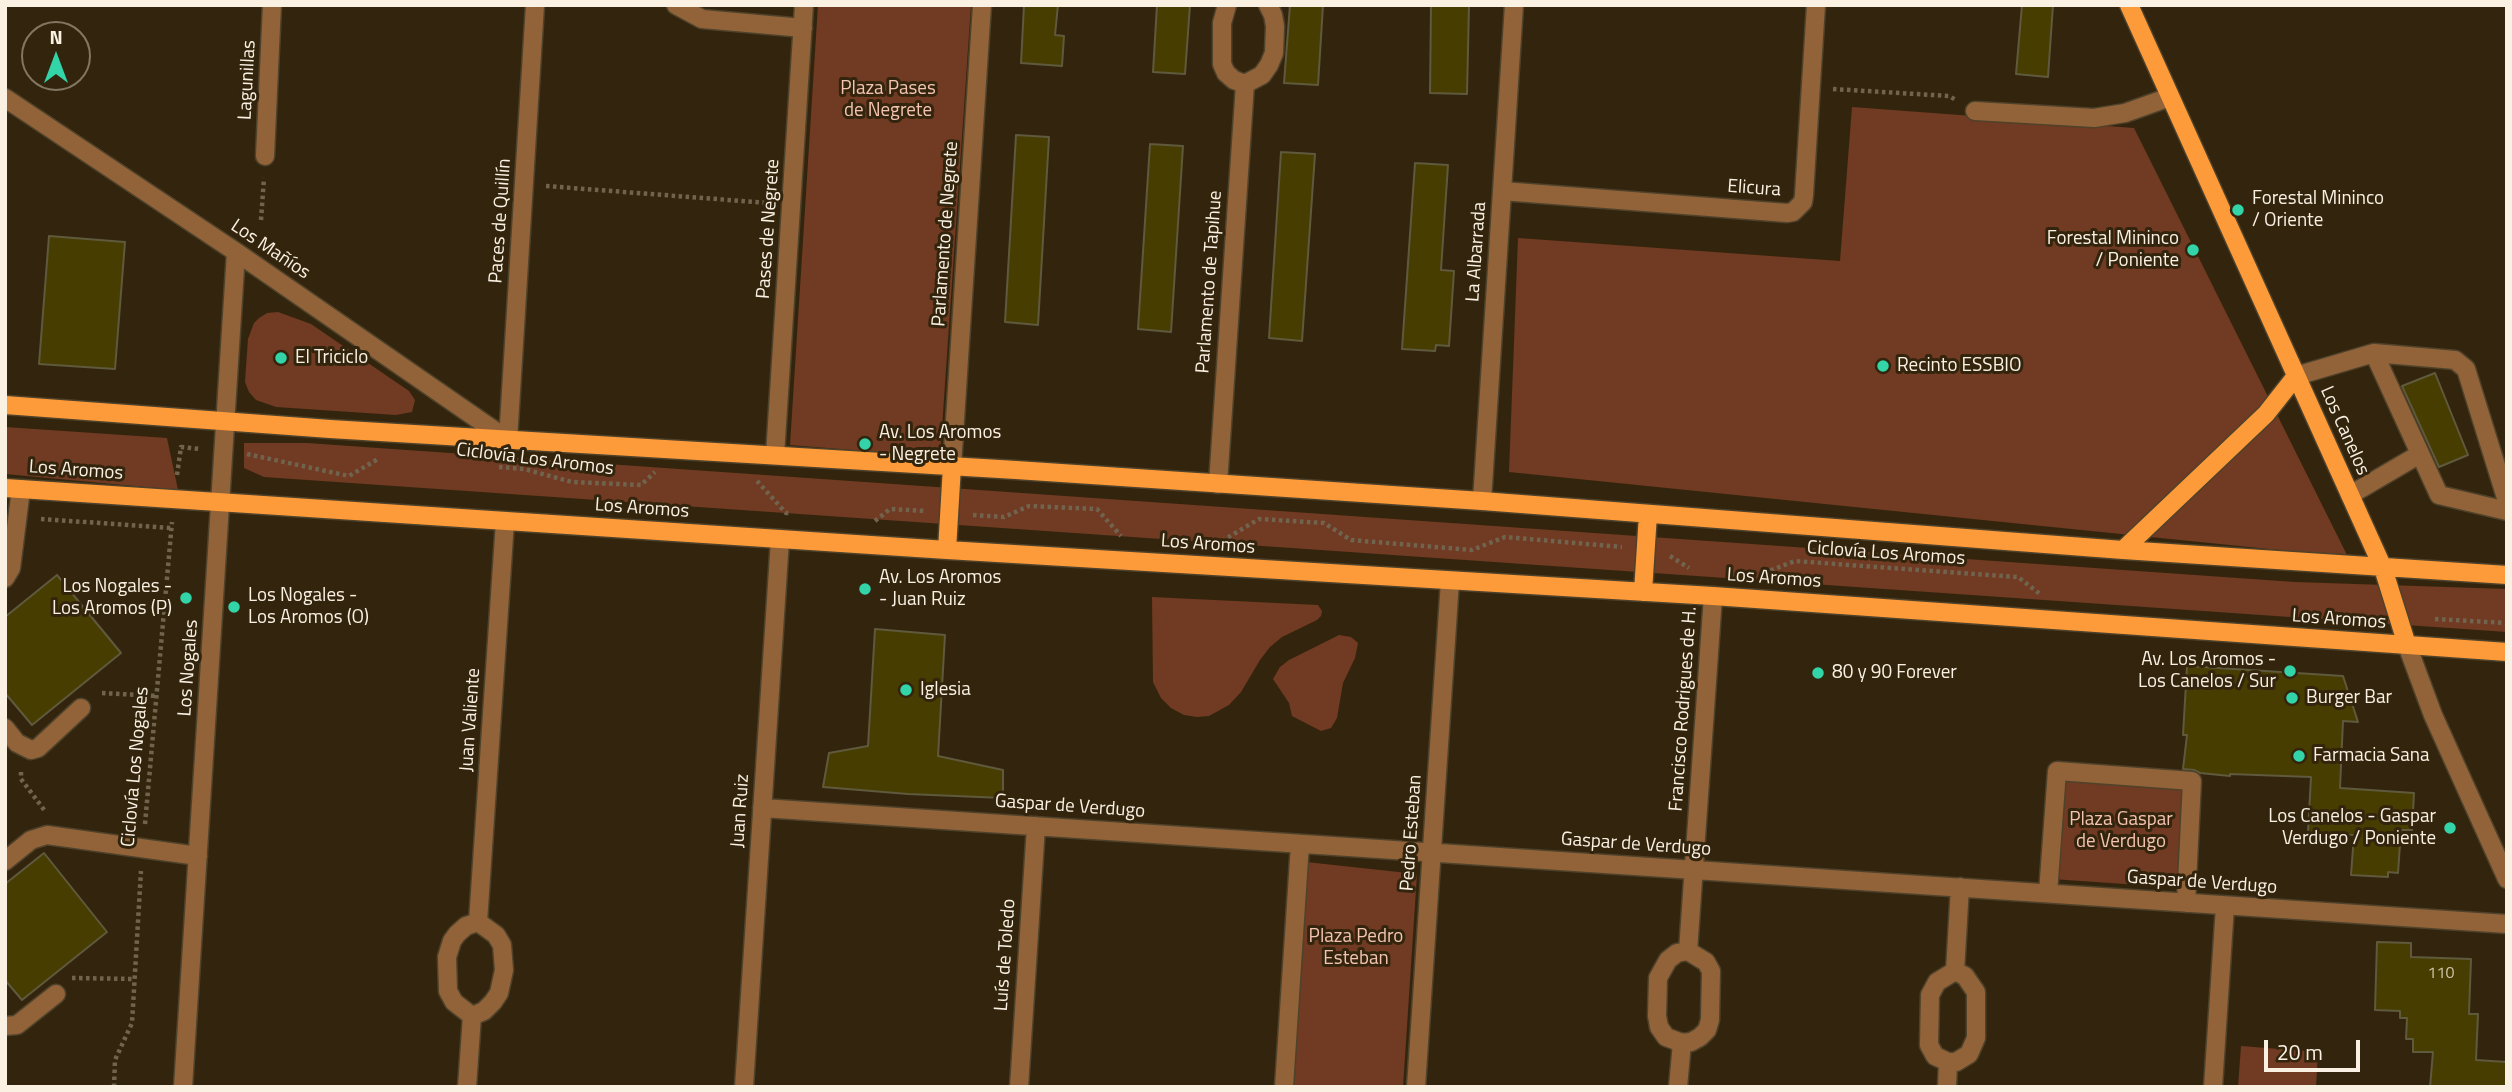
<!DOCTYPE html>
<html>
<head>
<meta charset="utf-8">
<style>
	body { margin:0 }
	#map { position:relative; width:2512px; height:1092px; overflow:hidden; background:#33250d; font-family:"Titillium Web",sans-serif }
	canvas { display:block }
	.frame { position:absolute; inset:0; border:7px solid #faf1e3; pointer-events:none }
	.north { position:absolute; left:21px; top:21px; width:70px; height:70px; box-sizing:border-box; background:#33250d; border:2px solid #837763; border-radius:50%; rotate:0deg; font-size:19px; font-weight:700; line-height:28px; text-align:center; color:#faf1e3 }
	.north::after { content:''; display:block; margin:auto; width:24px; height:32px; background:#32d4a8; clip-path:polygon(50% 0,100% 100%,50% 72%,0 100%) }
	.scale { position:absolute; left:2264px; top:1040px; width:96px; height:32px; box-sizing:border-box; border:4px solid #faf1e3; border-top:0; padding-left:9px; font-size:21px; line-height:24px; white-space:nowrap; color:#faf1e3; -webkit-text-stroke:5px #33250d; paint-order:stroke }
</style>
</head>
<body>
<div id="map">
<canvas width="2512" height="1092"></canvas>
<div class="frame"></div>
<div class="north">N</div>
<div class="scale">20 m</div>
</div>
<script>
const ctx = document.querySelector('canvas').getContext('2d');
ctx.lineJoin = 'round';
function fill(path, color) {
  ctx.fillStyle = color;
  ctx.fill(path, 'evenodd');
}
function shape(rows) {
  const path = new Path2D();
  for (const r of rows) {
    path.moveTo(r[0], r[1]);
    for (let i = 2; i < r.length; i += 2) path.lineTo(r[i], r[i + 1]);
  }
  return path;
}
function trace(path, color, width, dash) {
  ctx.strokeStyle = color;
  ctx.lineWidth = width;
  ctx.lineCap = dash ? 'butt' : 'round';
  ctx.setLineDash(dash || []);
  ctx.stroke(path);
}
function write(font, color, halo, rows, align = 'center') {
  ctx.font = font + ' "Titillium Web",sans-serif';
  ctx.lineWidth = 6;
  ctx.setLineDash([]);
  ctx.textBaseline = 'middle';
  ctx.strokeStyle = halo;
  ctx.fillStyle = color;
  for (const [text, x, y, turn = 0] of rows) {
    ctx.save();
    ctx.translate(x, y);
    ctx.rotate((+turn || 0) * Math.PI / 180);
    ctx.textAlign = isNaN(turn) ? turn : align;
    if (halo) ctx.strokeText(text, 0, 0);
    ctx.fillText(text, 0, 0);
    ctx.restore();
  }
}
fill(shape([
	[818,5,971,5,940,457,790,445],
	[1852,107,2134,128,2348,557,1509,472,1518,238,1840,261],
	[278,312,311,324,409,391,415,400,412,412,396,415,276,407,256,400,249,392,245,382,248,339,254,323,259,318,267,313],
	[5,427,167,438,178,490,5,474],
	[244,443,307,443,2295,582,2507,589,2507,632,264,477,244,468],
	[1152,597,1318,605,1322,611,1321,616,1317,620,1282,637,1270,647,1260,660,1241,692,1229,705,1209,716,1197,717,1184,715,1171,708,1161,698,1153,682],
	[1339,635,1351,637,1358,643,1355,658,1343,683,1337,718,1331,728,1321,731,1292,716,1289,703,1273,679,1280,667,1289,660],
	[2059,775,2190,783,2183,888,2052,879],
	[1306,862,1417,874,1403,1087,1292,1087],
	[2241,1046,2318,1052,2316,1087,2238,1087]
]), '#713a22');
const building = shape([
	[1024,5,1058,5,1055,35,1064,36,1062,66,1021,63,1024,5],
	[1157,5,1190,5,1185,74,1153,72,1157,5],
	[1290,5,1323,5,1318,85,1284,83,1290,5],
	[1431,5,1469,5,1467,94,1430,93,1431,5],
	[2022,5,2053,5,2048,77,2016,74,2022,5],
	[1016,135,1049,137,1038,325,1005,322,1016,135],
	[1150,144,1183,146,1171,332,1138,329,1150,144],
	[1281,152,1315,154,1302,341,1269,338,1281,152],
	[1415,163,1448,165,1441,270,1454,271,1449,346,1436,345,1435,351,1402,349,1415,163],
	[49,236,125,242,115,369,39,364,49,236],
	[2435,373,2468,455,2439,467,2402,386,2435,373],
	[57,575,121,653,32,725,5,693,5,617,57,575],
	[875,629,945,635,938,756,1003,770,1003,798,908,794,823,787,829,753,868,746,875,629],
	[2187,666,2343,676,2358,722,2343,721,2340,788,2414,793,2412,830,2401,830,2398,873,2388,872,2388,877,2351,875,2354,835,2308,832,2311,777,2230,774,2230,776,2200,773,2194,770,2183,769,2187,735,2183,735,2187,666],
	[44,853,107,932,22,1000,5,980,5,884,44,853],
	[2377,942,2411,943,2411,957,2471,959,2469,1014,2478,1014,2476,1060,2507,1062,2507,1087,2430,1087,2433,1052,2413,1052,2413,1039,2406,1039,2407,1018,2400,1018,2400,1011,2375,1010,2377,942]
]);
fill(building, '#483d00');
trace(building, '#5f593d', 2);
const minor = shape([
	[676,5,702,19,803,28],
	[1227,5,1222,23,1222,64,1226,73,1234,80,1245,84,1262,75,1269,65,1274,53,1275,26,1273,15,1268,5],
	[5,98,236,252,508,440],
	[1975,111,2094,118,2125,113,2170,97],
	[265,156,272,5],
	[1502,191,1787,213,1793,212,1803,202,1804,195,1816,5],
	[2374,353,2455,360,2466,369,2507,501],
	[2296,376,2374,353,2439,495,2507,511],
	[508,440,535,5],
	[775,455,804,5],
	[952,466,982,5],
	[1218,484,1245,84],
	[2350,495,2420,454],
	[1482,501,1514,5],
	[5,578,11,568,21,489],
	[2407,645,2433,715,2507,879],
	[5,728,17,743,31,750,38,748,81,708],
	[762,808,2507,924],
	[5,861,31,840,47,835,198,856],
	[2048,893,2057,771,2192,781,2186,903],
	[478,922,505,521],
	[478,922,496,935,502,945,504,970,499,993,493,1002,484,1011,472,1016,454,1002,448,991,447,957,452,941,457,934,466,926,478,922],
	[1688,951,1713,596],
	[1688,951,1706,962,1711,971,1710,1020,1707,1030,1700,1037,1691,1042,1682,1043,1666,1037,1659,1027,1657,1016,1658,978,1668,960,1677,953,1688,951],
	[1955,971,1965,976,1976,992,1976,1038,1969,1054,1956,1062,1948,1062,1935,1056,1929,1045,1930,995,1937,982,1955,971],
	[1955,971,1960,887],
	[5,1026,17,1025,56,994],
	[183,1087,236,252],
	[467,1087,472,1016],
	[744,1087,780,539],
	[1019,1087,1036,826],
	[1284,1087,1300,844],
	[1416,1087,1450,581],
	[1678,1087,1682,1043],
	[1947,1087,1948,1062],
	[2213,1087,2225,906]
]);
const major = shape([
	[2129,5,2383,568,2407,645],
	[5,405,330,429,1016,470,1482,501,2123,550,2507,575],
	[5,488,947,550,1713,596,2507,652],
	[947,550,952,466],
	[2123,550,2266,414,2296,376],
	[1643,592,1648,514]
]);
trace(minor, '#4f422b', 21);
trace(major, '#4f422b', 21);
trace(shape([
	[1833,89,1949,96,1956,100],
	[546,186,768,203],
	[261,220,264,178],
	[247,454,349,476,378,459],
	[499,467,524,469,572,482,641,485,655,472],
	[177,475,181,447,200,449],
	[757,481,786,513,790,513],
	[973,515,1004,517,1029,506,1097,509,1121,536],
	[41,519,172,528],
	[875,521,890,509,926,511],
	[1222,541,1259,519,1324,523,1351,540,1472,550,1505,537,1622,547],
	[1670,556,1689,568],
	[1764,573,1795,561,2018,577,2040,594],
	[2435,619,2507,623],
	[102,693,157,696],
	[21,772,21,779,45,811],
	[145,824,172,522],
	[72,978,134,979],
	[114,1087,115,1060,132,1023,141,871]
]), '#71644f', 4.5, [3.5, 3.5]);
trace(minor, '#926339', 18);
trace(major, '#fd9b3a', 18);
for (const [x, y, r, color] of [
	[2238,210,7,"#32d4a8"],
	[2193,250,7,"#32d4a8"],
	[281,358,7,"#32d4a8"],
	[1883,366,7,"#32d4a8"],
	[865,444,7,"#32d4a8"],
	[865,589,7,"#32d4a8"],
	[186,598,7,"#32d4a8"],
	[234,607,7,"#32d4a8"],
	[2290,671,7,"#32d4a8"],
	[1818,673,7,"#32d4a8"],
	[906,690,7,"#32d4a8"],
	[2292,698,7,"#32d4a8"],
	[2299,756,7,"#32d4a8"],
	[2450,828,7,"#32d4a8"]
]) {
  const dot = new Path2D();
  dot.arc(x, y, r, 0, 2 * Math.PI);
  ctx.fillStyle = color;
  ctx.fill(dot);
  trace(dot, '#33250d', 2.5);
}
write('16px', '#cec4aa', null, [
	["110",2441,974]
]);
write('19px', '#faf1e3', '#33250d', [
	["Lagunillas",248,80,-87],
	["Elicura",1754,189,4],
	["Paces de Quillín",501,221,-86],
	["Pases de Negrete",769,229,-86],
	["Parlamento de Negrete",946,234,-86],
	["Los Mañíos",270,250,34],
	["La Albarrada",1477,252,-86],
	["Parlamento de Tapihue",1210,282,-86],
	["Los Canelos",2344,431,66],
	["Ciclovía Los Aromos",535,460,7],
	["Los Aromos",76,471,4],
	["Los Aromos",642,509,4],
	["Los Aromos",1208,545,4],
	["Ciclovía Los Aromos",1886,554,4],
	["Los Aromos",1774,579,4],
	["Los Aromos",2339,620,4],
	["Los Nogales",189,668,-86],
	["Francisco Rodrigues de H.",1684,709,-86],
	["Juan Valiente",471,720,-86],
	["Ciclovía Los Nogales",136,767,-85],
	["Gaspar de Verdugo",1070,807,4],
	["Juan Ruiz",741,811,-86],
	["Pedro Esteban",1412,833,-86],
	["Gaspar de Verdugo",1636,845,4],
	["Gaspar de Verdugo",2202,883,4],
	["Luís de Toledo",1006,955,-86]
]);
write('19px', '#f5c4b1', '#33250d', [
	["Plaza Pases",888,89],
	["de Negrete",888,111],
	["Plaza Gaspar",2121,820],
	["de Verdugo",2121,842],
	["Plaza Pedro",1356,937],
	["Esteban",1356,959]
]);
write('19px', '#faf1e3', '#33250d', [
	["Forestal Mininco",2252,199],
	["/ Oriente",2252,221],
	["Forestal Mininco",2179,239,"right"],
	["/ Poniente",2179,261,"right"],
	["El Triciclo",295,358],
	["Recinto ESSBIO",1897,366],
	["Av. Los Aromos",879,433],
	["- Negrete",879,455],
	["Av. Los Aromos",879,578],
	["- Juan Ruiz",879,600],
	["Los Nogales -",172,587,"right"],
	["Los Aromos (P)",172,609,"right"],
	["Los Nogales -",248,596],
	["Los Aromos (O)",248,618],
	["Av. Los Aromos -",2276,660,"right"],
	["Los Canelos / Sur",2276,682,"right"],
	["80 y 90 Forever",1832,673],
	["Iglesia",920,690],
	["Burger Bar",2306,698],
	["Farmacia Sana",2313,756],
	["Los Canelos - Gaspar",2436,817,"right"],
	["Verdugo / Poniente",2436,839,"right"]
], 'left');
</script>
</body>
</html>
